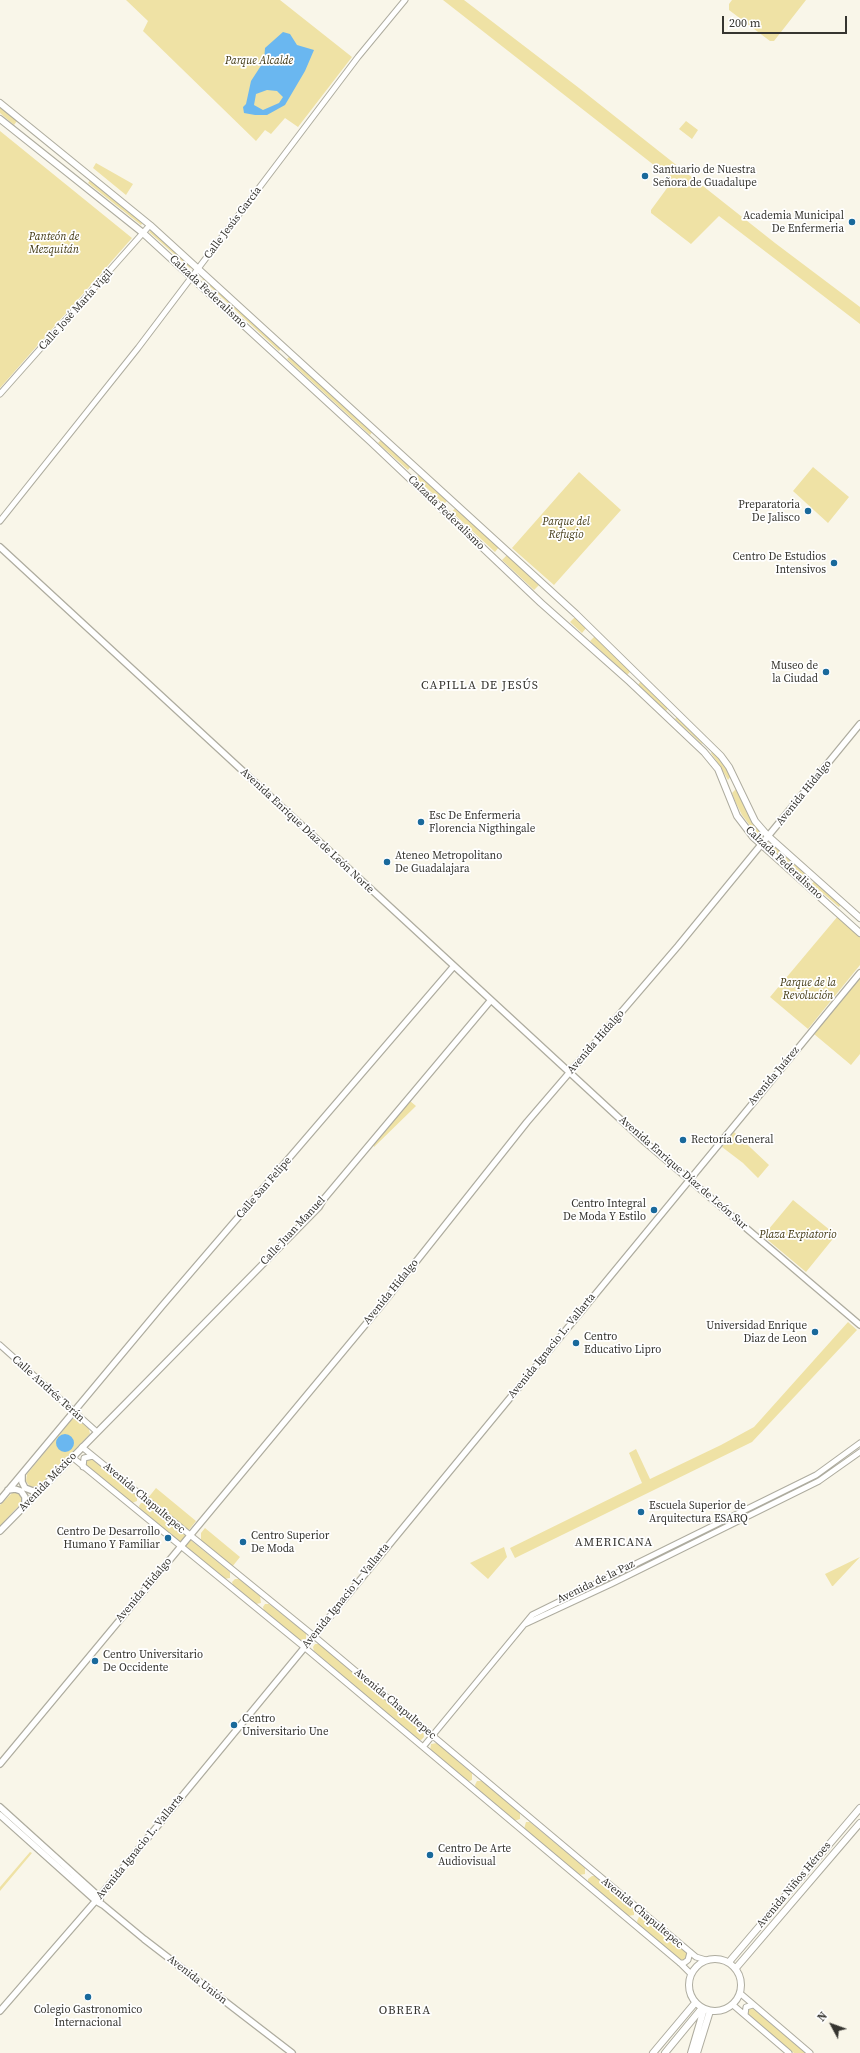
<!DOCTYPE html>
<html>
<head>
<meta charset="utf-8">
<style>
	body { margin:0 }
	#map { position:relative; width:860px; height:2053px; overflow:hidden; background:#f9f6e9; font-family:"Source Serif 4",serif }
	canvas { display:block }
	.north { position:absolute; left:812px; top:2005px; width:40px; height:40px; -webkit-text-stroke:3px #fff; paint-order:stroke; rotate:311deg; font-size:11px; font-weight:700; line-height:16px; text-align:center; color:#363530 }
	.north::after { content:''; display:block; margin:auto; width:14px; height:18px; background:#363530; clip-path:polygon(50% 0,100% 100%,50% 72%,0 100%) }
	.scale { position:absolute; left:722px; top:16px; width:125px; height:18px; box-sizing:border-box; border:2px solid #363530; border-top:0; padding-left:5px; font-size:12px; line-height:14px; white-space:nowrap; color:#363530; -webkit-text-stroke:3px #fff; paint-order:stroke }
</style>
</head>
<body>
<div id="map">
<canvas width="860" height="2053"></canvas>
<div class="north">N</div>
<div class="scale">200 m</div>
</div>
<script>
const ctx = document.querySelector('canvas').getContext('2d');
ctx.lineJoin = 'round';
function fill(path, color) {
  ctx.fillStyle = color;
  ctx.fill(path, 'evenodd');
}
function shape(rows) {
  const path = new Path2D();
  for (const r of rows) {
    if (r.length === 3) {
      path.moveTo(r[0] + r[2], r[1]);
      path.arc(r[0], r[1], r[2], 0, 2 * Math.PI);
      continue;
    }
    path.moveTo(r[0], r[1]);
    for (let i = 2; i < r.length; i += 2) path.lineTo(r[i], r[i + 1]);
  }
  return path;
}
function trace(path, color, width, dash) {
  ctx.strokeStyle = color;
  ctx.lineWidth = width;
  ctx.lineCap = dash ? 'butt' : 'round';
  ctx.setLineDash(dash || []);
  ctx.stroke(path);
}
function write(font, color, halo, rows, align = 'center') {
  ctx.font = font + ' "Source Serif 4",serif';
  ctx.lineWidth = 3.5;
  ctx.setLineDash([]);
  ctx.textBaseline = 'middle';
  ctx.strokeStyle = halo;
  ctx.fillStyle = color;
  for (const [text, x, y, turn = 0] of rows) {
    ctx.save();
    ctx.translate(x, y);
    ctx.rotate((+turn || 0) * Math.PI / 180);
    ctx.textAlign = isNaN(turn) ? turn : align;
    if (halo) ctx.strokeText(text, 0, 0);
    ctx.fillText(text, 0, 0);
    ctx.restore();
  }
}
fill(shape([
	[126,0,280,0,352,57,298,127,285,118,271,134,265,130,256,141,143,31,148,21],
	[443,0,464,0,579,88,775,243,860,307,860,324,719,216,691,244,651,213,651,210,673,180],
	[732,0,806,0,774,41,770,41,729,10,729,4],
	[0,107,17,121,14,125,0,113],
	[686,121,698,130,692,139,679,129],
	[0,131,132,238,0,388],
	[96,163,133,184,126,195,93,168],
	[91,179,144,221,141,225,88,183],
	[153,229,193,265,190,268,149,232],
	[204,278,282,347,279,351,202,279],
	[291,355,373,431,370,435,287,359],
	[382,439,411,466,408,470,378,443],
	[813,467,849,497,828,523,793,491],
	[579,472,621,510,554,585,512,548],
	[419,474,448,500,444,504,416,478],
	[456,507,499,547,495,552,452,512],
	[507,555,540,584,534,590,502,560],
	[576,616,587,627,582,633,570,622],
	[596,635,631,671,627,675,590,641],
	[641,681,669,707,666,711,638,685],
	[678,716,705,741,702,744,675,719],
	[714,749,731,776,728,780,720,766,711,753],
	[736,789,747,812,760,830,757,835,742,815,735,801,732,793],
	[773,843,807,872,803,876,770,847],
	[815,880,842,903,839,907,812,884],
	[838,916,860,935,860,965,808,1029,770,997],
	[860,978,860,1054,851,1065,814,1034],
	[410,1101,416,1106,374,1147,373,1145],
	[734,1132,769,1165,758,1178,743,1163,722,1147],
	[793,1200,836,1235,806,1272,763,1236],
	[848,1322,857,1330,752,1442,515,1558,510,1548,642,1483,629,1453,636,1449,650,1479,721,1445,754,1427],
	[76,1418,89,1429,90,1434,39,1486,30,1487,26,1481,27,1474,72,1419],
	[86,1459,92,1459,137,1496,137,1501,132,1503,86,1465],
	[156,1488,196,1521,188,1531,148,1498],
	[13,1492,18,1492,22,1496,23,1501,0,1526,0,1505],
	[141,1503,145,1503,230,1572,230,1578,224,1579,140,1510,139,1506],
	[205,1528,240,1557,232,1567,201,1542,201,1533],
	[504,1547,507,1557,488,1579,470,1563],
	[860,1557,833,1586,832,1586,825,1574],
	[235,1579,239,1579,260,1596,261,1603,256,1604,233,1585,232,1582],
	[265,1604,269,1604,306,1633,306,1639,300,1640,264,1611,263,1607],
	[315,1644,319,1644,423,1731,424,1737,421,1740,417,1739,314,1651,313,1647],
	[437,1743,472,1773,472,1780,467,1782,430,1751,431,1744],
	[477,1781,482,1781,520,1813,520,1819,514,1821,476,1789,475,1785],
	[526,1822,530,1822,585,1868,585,1874,579,1875,524,1829],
	[30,1852,32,1853,0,1891,0,1887],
	[592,1876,595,1876,634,1909,634,1915,628,1916,588,1883,588,1879],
	[639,1917,644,1917,688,1954,689,1957,682,1962,638,1925,637,1921],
	[752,2008,806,2053,794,2053,746,2014,746,2009]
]), '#efe2a5');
fill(shape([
	[283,32,290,34,297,45,314,50,305,71,285,105,267,115,255,115,244,113,243,107,246,104,251,81,264,61,265,48],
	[267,90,277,91,283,97,279,103,263,110,254,105,256,94],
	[65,1443,9]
]), '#6ab7f0');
const tertiary = shape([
	[0,394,150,225],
	[0,521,138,348,358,57,405,0],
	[0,1345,97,1432],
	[82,1447,314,1636,696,1957,706,1960],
	[72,1457,304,1647,680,1963,691,1974],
	[83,1467,84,1458,93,1456],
	[525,1624,611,1584,819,1481,860,1452],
	[423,1747,532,1615,816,1475,860,1443],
	[680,1963,684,1963,688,1960,690,1952],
	[741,1994,810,2053],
	[733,2005,789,2053],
	[745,2015,746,2007,753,2005]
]);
const secondary = shape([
	[0,547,645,1142,860,1325],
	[22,1474,22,1482,25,1488,33,1491,40,1490],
	[8,1490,15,1489,21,1491,25,1497,25,1505],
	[0,1500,162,1306,454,966],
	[0,1531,319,1207,323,1200,491,1000],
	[0,1764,380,1307,527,1122,678,946,860,724],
	[0,1807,94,1892,100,1900],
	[0,1815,96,1901,103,1905,144,1939,292,2053],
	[0,2011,99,1897,860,973]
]);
const primary = shape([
	[0,103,150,225,576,614,721,756,729,767,755,821,768,836,860,918],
	[0,119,143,233,371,442,541,603,630,682,704,752,718,769,737,816,753,837,860,933],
	[715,1985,26],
	[729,1962,860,1808],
	[736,1968,860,1823],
	[653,2053,695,2003],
	[665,2053,702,2008],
	[691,2053,704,2009],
	[697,2053,710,2011]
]);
trace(tertiary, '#aeac9f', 7);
trace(secondary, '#aeac9f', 8);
trace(primary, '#aeac9f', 8);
trace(tertiary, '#fff', 5);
trace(secondary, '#fff', 5.5);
trace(primary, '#fff', 6);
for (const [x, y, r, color] of [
	[645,176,4,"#19699b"],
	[852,222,4,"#19699b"],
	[808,511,4,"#19699b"],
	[834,563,4,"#19699b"],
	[826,672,4,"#19699b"],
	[421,822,4,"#19699b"],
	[387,862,4,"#19699b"],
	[683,1140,4,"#19699b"],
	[654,1210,4,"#19699b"],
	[815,1332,4,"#19699b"],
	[576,1343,4,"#19699b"],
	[641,1512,4,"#19699b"],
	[168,1538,4,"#19699b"],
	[243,1542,4,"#19699b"],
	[95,1661,4,"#19699b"],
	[234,1725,4,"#19699b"],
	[430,1855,4,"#19699b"],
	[88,1997,4,"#19699b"]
]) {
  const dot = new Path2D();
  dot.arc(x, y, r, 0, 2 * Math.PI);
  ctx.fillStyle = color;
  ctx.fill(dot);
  trace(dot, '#fff', 1.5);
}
write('italic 11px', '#423913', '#fff', [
	["Parque Alcalde",259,61],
	["Panteón de",54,237],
	["Mezquitán",54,250],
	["Parque del",566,522],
	["Refugio",566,535],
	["Parque de la",808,983],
	["Revolución",808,996],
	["Plaza Expiatorio",798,1235]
]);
write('11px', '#363530', '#fff', [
	["Santuario de Nuestra",653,170],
	["Señora de Guadalupe",653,183],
	["Academia Municipal",844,216,"right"],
	["De Enfermeria",844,229,"right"],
	["Preparatoria",800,505,"right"],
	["De Jalisco",800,518,"right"],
	["Centro De Estudios",826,557,"right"],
	["Intensivos",826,570,"right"],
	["Museo de",818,666,"right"],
	["la Ciudad",818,679,"right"],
	["Esc De Enfermeria",429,816],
	["Florencia Nigthingale",429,829],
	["Ateneo Metropolitano",395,856],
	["De Guadalajara",395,869],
	["Rectoría General",691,1140],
	["Centro Integral",646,1204,"right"],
	["De Moda Y Estilo",646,1217,"right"],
	["Universidad Enrique",807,1326,"right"],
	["Diaz de Leon",807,1339,"right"],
	["Centro",584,1337],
	["Educativo Lipro",584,1350],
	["Escuela Superior de",649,1506],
	["Arquitectura ESARQ",649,1519],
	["Centro De Desarrollo",160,1532,"right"],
	["Humano Y Familiar",160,1545,"right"],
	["Centro Superior",251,1536],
	["De Moda",251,1549],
	["Centro Universitario",103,1655],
	["De Occidente",103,1668],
	["Centro",242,1719],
	["Universitario Une",242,1732],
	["Centro De Arte",438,1849],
	["Audiovisual",438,1862],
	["Colegio Gastronomico",88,2010,"center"],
	["Internacional",88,2023,"center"]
], 'left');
write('11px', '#363530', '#fff', [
	["Calle Jesús García",233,223,-53],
	["Calzada Federalismo",208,292,43],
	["Calle José María Vigil",76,310,-48],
	["Calzada Federalismo",446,513,44],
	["Avenida Hidalgo",804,793,-51],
	["Avenida Enrique Díaz de León Norte",307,831,43],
	["Calzada Federalismo",784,863,43],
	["Avenida Hidalgo",596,1042,-49],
	["Avenida Juárez",774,1076,-50],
	["Avenida Enrique Díaz de León Sur",683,1173,41],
	["Calle San Felipe",264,1188,-49],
	["Calle Juan Manuel",293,1231,-47],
	["Avenida Hidalgo",391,1292,-51],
	["Avenida Ignacio L. Vallarta",552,1346,-51],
	["Calle Andrés Terán",48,1389,42],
	["Avenida México",48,1482,-46],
	["Avenida Chapultepec",144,1498,40],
	["Avenida de la Paz",596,1582,-26],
	["Avenida Hidalgo",144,1590,-50],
	["Avenida Ignacio L. Vallarta",346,1596,-51],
	["Avenida Chapultepec",395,1704,40],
	["Avenida Ignacio L. Vallarta",140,1847,-51],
	["Avenida Niños Héroes",794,1885,-50],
	["Avenida Chapultepec",642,1913,40],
	["Avenida Unión",197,1980,38]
]);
ctx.letterSpacing = '1px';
write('12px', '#363530', '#fff', [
	["CAPILLA DE JESÚS",480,686],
	["AMERICANA",614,1543],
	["OBRERA",405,2011]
]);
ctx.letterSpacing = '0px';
</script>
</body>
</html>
